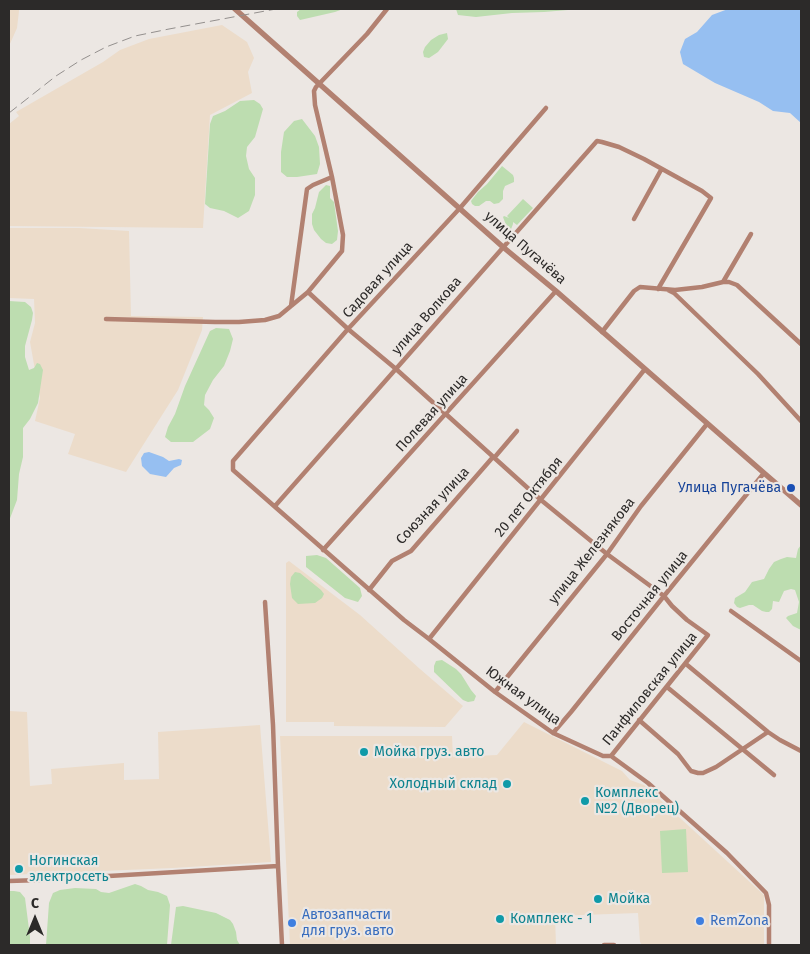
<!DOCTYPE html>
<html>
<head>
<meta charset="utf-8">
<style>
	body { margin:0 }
	#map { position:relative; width:810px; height:954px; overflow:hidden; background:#ece7e3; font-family:"Fira Sans",sans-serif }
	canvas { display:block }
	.frame { position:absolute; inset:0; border:10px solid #2c2a29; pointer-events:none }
	.north { position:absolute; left:10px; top:894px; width:50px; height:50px; -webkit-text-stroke:4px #ece7e3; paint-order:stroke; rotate:0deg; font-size:14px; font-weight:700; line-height:20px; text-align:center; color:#2c2a29 }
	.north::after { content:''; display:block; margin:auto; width:18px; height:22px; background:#2c2a29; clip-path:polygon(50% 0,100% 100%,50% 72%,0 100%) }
</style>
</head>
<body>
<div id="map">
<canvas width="810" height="954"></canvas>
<div class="frame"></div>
<div class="north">С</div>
</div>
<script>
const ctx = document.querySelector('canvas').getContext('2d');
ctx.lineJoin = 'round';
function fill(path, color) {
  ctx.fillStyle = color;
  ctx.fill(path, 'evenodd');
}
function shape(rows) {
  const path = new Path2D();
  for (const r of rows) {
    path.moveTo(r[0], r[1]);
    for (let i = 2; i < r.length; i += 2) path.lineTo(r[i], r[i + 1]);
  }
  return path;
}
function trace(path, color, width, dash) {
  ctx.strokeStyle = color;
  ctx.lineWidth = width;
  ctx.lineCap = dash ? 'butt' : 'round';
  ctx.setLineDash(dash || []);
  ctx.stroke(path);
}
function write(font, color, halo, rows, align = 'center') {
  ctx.font = font + ' "Fira Sans",sans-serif';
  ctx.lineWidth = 4.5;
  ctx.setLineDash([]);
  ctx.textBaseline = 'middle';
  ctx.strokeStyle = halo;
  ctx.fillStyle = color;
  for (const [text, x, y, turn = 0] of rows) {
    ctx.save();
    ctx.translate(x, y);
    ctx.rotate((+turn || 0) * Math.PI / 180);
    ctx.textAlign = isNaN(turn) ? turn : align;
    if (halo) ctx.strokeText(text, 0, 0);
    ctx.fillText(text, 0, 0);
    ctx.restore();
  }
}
fill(shape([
	[9,9,19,9,19,11,17,28,9,46],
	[222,25,247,42,254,58,248,72,252,93,210,115,203,228,9,226,9,124,19,116,16,112,103,62,120,50,149,39],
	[9,228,79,228,129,231,131,316,203,317,202,330,178,390,126,472,68,454,75,434,35,421,40,398,30,342,35,323,34,299,9,298],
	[289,561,360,615,420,669,463,706,445,727,334,726,334,722,286,722,286,563],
	[9,711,27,712,30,786,52,784,51,769,124,763,124,780,159,779,158,732,260,725,271,862,173,868,9,875],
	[524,722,622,771,630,780,644,785,764,895,764,945,642,945,640,942,638,913,555,916,556,945,290,945,280,736,452,736,453,757,497,755]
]), '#ecdcca');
fill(shape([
	[301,9,343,9,335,12,300,20,297,16,297,12],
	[456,9,580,9,544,12,512,13,476,17,458,15],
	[447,33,448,39,438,52,429,58,424,57,423,52,425,47,431,40,439,35],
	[254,100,260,104,263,109,255,137,247,147,246,156,249,169,255,178,255,195,249,211,238,218,224,211,210,208,205,204,210,124,213,116,225,111,240,101],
	[302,119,315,136,319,147,320,164,317,174,297,177,287,177,281,172,281,152,284,132,294,121],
	[502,166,513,175,514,178,514,182,505,186,503,191,503,199,499,203,494,204,490,201,486,201,479,206,475,206,472,204,471,201,478,192,487,184],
	[326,185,330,186,330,198,334,202,338,231,337,240,332,244,326,243,321,239,314,230,312,224,312,214,315,208,319,192],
	[523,199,533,208,517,225,513,222,513,224,510,232,507,236,504,236,503,235,506,225,503,217,504,216,509,218,507,216],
	[9,301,25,302,31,307,33,313,32,320,25,346,25,357,29,370,34,368,37,363,40,364,43,370,38,403,30,419,23,428,23,457,19,474,17,500,9,521],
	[216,328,229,329,233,339,230,351,224,366,213,380,205,395,204,405,209,410,214,418,210,429,193,442,171,442,165,437,168,427,175,414,185,386,210,331],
	[801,545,801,630,793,626,786,618,788,616,797,613,799,602,795,590,791,589,784,591,779,602,773,601,772,609,769,612,766,612,762,611,753,605,749,605,740,608,737,607,734,603,735,598,745,592,752,582,764,579,769,569,774,562,781,559,787,557,796,558,798,549],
	[317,555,326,558,360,588,362,596,358,602,345,598,306,567,306,556],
	[295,572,300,573,321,590,324,594,322,598,315,603,298,604,292,598,290,584,291,577],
	[442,660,456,669,461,674,471,690,476,696,474,701,468,702,463,700,434,672,434,666,436,661],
	[686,829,688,872,662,873,660,831],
	[135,884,141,886,148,890,158,892,167,896,170,905,167,945,46,945,49,903,53,893,60,890,75,888,96,889,101,892,109,893],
	[9,891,14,891,20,892,25,898,30,937,30,945,9,945],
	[183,906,216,913,230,920,233,924,236,932,237,940,240,945,171,945,176,907]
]), '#bdddb0');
fill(shape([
	[728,9,801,9,801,123,790,113,773,111,759,102,715,83,683,64,680,52,685,39,697,32,712,15],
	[149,452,163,457,169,461,179,459,182,460,181,465,174,468,166,477,150,474,142,466,141,458,144,453]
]), '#96bff1');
trace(shape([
	[546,108,460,208,348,329,233,461,233,470,404,620,429,639,495,692,553,733,603,756,611,756,648,783,727,853,766,893,769,905,769,945],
	[634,219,661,170],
	[723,282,751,234],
	[668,290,674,293,758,374,801,421],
	[308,292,348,329,396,369,541,500,607,554,664,596,672,606,687,620,708,635,611,756],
	[291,306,307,189,313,185,332,177],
	[106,319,215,322,239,322,265,320,279,316,308,292,342,251,343,235,332,177,315,105,314,91,316,87,367,34,387,9],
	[602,332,634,291,640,287,675,290,702,287,723,282,729,282,737,285,801,344],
	[494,458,517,431],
	[275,506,597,141,602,142,619,147,644,159,702,191,711,198,658,289],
	[323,550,556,291],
	[369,590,392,561,411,551,493,457],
	[265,602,273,725,278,866,282,945],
	[731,611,801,661],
	[429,639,645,369],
	[686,664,768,732,780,740,801,751],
	[667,687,774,775],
	[495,692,607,554,641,506,707,424],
	[639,720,678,754,691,771,698,773,703,773,716,767,768,732],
	[553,733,571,712,664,596,764,473],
	[9,881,41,880,278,866],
	[604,945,614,945]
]), '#b28171', 4.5);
trace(shape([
	[235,9,503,247,556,291,764,473,801,505]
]), '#b28171', 5.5);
trace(shape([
	[9,113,56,76,81,60,106,47,135,36,169,29,276,9]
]), '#938f8d', 1, [10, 5]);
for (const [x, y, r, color] of [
	[791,488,5,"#1a4fb4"],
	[364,752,5,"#0f9aa8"],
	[507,784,5,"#0f9aa8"],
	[585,801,5,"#0f9aa8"],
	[19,869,5,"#0f9aa8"],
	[598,899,5,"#0f9aa8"],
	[500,919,5,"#0f9aa8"],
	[700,921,5,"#3f7fe0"],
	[292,923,5,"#3f7fe0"]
]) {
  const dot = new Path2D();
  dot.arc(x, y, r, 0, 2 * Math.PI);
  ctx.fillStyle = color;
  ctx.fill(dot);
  trace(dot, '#ece7e3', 2);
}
write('14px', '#2c2a29', '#ece7e3', [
	["улица Пугачёва",525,248,41],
	["Садовая улица",378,280,-48],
	["улица Волкова",427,316,-49],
	["Полевая улица",432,413,-48],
	["20 лет Октября",529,497,-51],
	["Союзная улица",433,506,-47],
	["улица Железнякова",592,551,-52],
	["Восточная улица",650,596,-51],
	["Панфиловская улица",650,689,-51],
	["Южная улица",523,696,36]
]);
write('14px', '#164399', '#ece7e3', [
	["Улица Пугачёва",781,488]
], 'right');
write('14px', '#0d838f', '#ece7e3', [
	["Мойка груз. авто",374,752],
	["Холодный склад",497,784,"right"],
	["Комплекс",595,793],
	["№2 (Дворец)",595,809],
	["Ногинская",29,861],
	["электросеть",29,877],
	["Мойка",608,899],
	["Комплекс - 1",510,919]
], 'left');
write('14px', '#366cbe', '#ece7e3', [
	["Автозапчасти",302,915],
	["для груз. авто",302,931],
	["RemZona",710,921]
], 'left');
</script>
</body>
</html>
